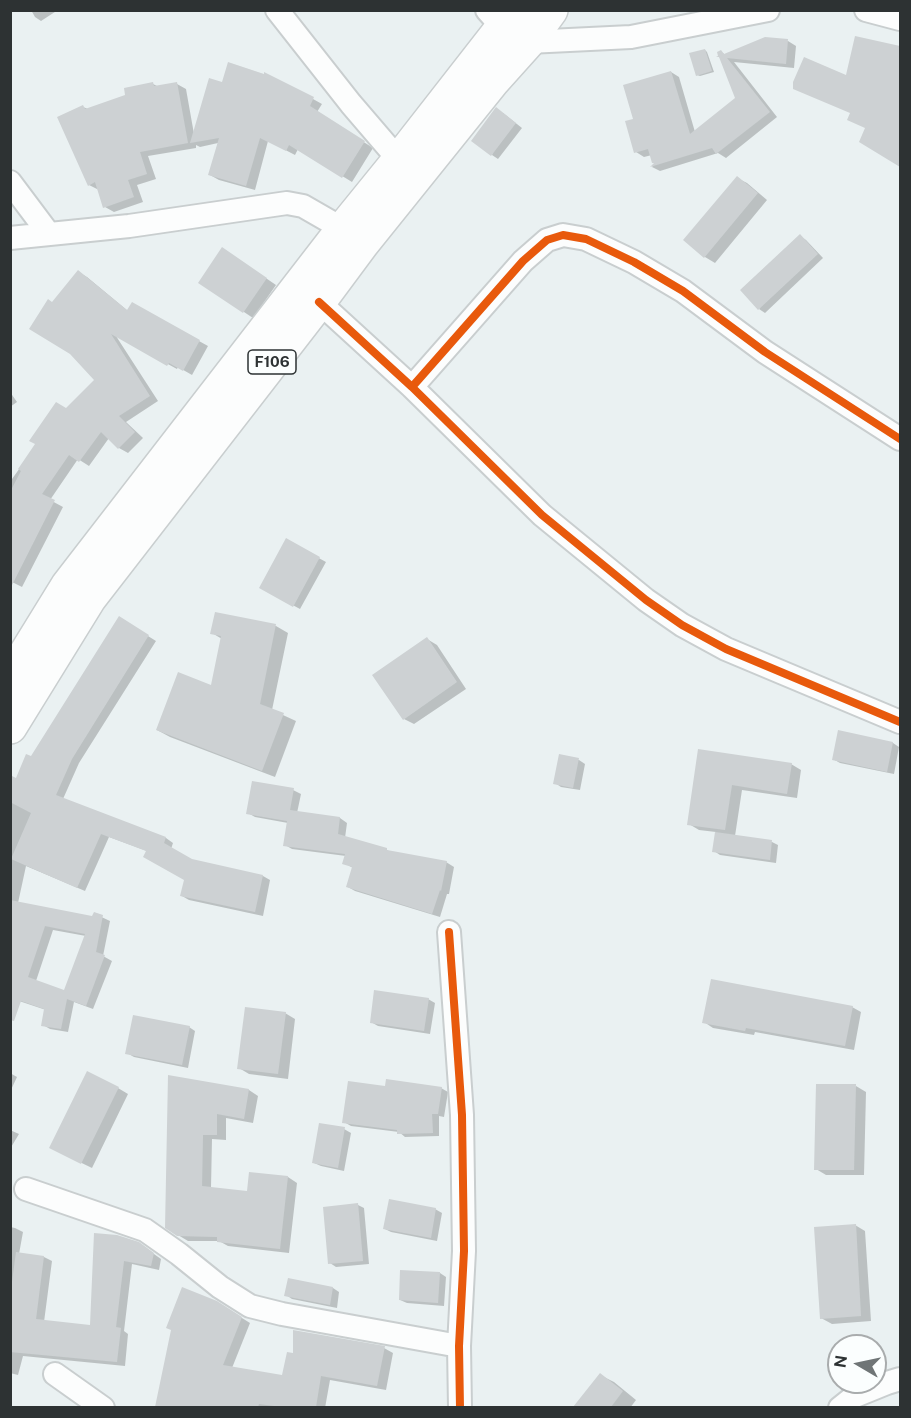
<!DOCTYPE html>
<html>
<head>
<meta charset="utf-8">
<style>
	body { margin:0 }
	#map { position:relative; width:911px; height:1418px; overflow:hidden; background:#eaf1f2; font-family:"Public Sans",sans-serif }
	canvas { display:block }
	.frame { position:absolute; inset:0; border:12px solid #2d3233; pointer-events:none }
	.north { position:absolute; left:827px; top:1334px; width:60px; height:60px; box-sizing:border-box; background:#fbfefe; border:2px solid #a9acad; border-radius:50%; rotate:279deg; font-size:16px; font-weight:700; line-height:24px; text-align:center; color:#2d3233 }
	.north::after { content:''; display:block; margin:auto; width:21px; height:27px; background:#6f7576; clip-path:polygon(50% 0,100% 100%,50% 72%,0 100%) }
</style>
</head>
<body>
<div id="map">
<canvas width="911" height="1418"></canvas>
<div class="frame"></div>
<div class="north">N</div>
</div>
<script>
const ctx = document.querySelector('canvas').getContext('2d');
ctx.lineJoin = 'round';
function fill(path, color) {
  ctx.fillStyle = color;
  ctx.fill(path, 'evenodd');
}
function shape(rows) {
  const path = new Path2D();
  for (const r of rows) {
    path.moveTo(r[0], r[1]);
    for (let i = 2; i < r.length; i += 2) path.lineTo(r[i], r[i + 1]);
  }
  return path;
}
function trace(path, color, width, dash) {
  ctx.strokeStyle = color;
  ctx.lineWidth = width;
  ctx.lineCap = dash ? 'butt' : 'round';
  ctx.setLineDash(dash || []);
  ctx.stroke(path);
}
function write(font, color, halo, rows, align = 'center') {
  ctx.font = font + ' "Public Sans",sans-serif';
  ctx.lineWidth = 4.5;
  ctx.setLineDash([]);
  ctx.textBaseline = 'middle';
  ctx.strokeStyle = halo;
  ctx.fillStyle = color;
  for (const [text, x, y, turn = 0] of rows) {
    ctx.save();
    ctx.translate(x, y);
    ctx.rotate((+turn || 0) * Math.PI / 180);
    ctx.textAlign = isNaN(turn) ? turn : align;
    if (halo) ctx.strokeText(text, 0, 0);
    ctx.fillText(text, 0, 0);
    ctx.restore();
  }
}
fill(shape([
	[31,10,58,10,41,21,35,17],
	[690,10,715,10,697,14],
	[856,38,900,48,900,165,861,141,866,128,852,113,793,87,804,59,848,77],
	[788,41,796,46,794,68,734,62,777,117,726,158,718,153,660,171,652,167,655,163,652,155,644,157,636,152,635,120,671,72,679,77,695,132,737,99,721,58,719,57,720,57,721,52,726,55],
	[705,50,707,52,714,72,700,76,697,75],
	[153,84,159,87,177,84,186,89,194,134,223,84,313,99,322,104,317,112,373,148,352,182,298,149,295,155,268,141,255,190,219,180,210,175,218,143,200,147,196,145,196,148,148,156,156,179,137,185,143,202,114,212,105,207,99,190,89,185,83,107,88,109,126,96],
	[503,113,522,128,498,159,492,155],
	[737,178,747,183,767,200,715,263,705,257,686,240],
	[800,236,806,240,823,258,765,313,759,309],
	[232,255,276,285,253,318,244,312],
	[78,272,87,277,128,311,132,304,208,346,192,375,178,367,177,369,116,336,158,401,126,422,143,438,128,453,119,448,109,438,89,466,78,459,50,500,63,507,22,587,10,581,10,479,12,479,37,444,67,410,97,380,53,304],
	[10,392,17,402,10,407],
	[286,540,326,562,300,609,261,588],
	[216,614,276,626,288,633,272,710,296,721,275,777,170,737,157,730,212,687,222,639,212,633],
	[119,618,156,641,79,763,63,799,166,838,173,843,171,849,191,860,263,876,270,880,263,916,189,900,182,896,185,879,147,851,109,837,85,891,26,866,18,903,93,917,95,914,110,921,103,956,112,961,93,1009,74,1002,68,1032,50,1029,43,1025,46,1010,10,998,10,777,16,780,32,758],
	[53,930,86,936,65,992,36,981],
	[427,639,437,645,466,689,414,724,404,719],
	[839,732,893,743,899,747,894,774,840,763,833,759],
	[700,751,791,764,801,770,797,798,742,790,735,836,772,842,778,845,776,863,720,855,714,851,716,832,699,830,689,824],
	[560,756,579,760,585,764,580,790,561,787,555,783],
	[293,790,301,794,297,813,340,818,347,823,345,838,387,850,392,853,446,862,454,867,449,894,447,894,440,917,355,891,348,887,353,868,344,863,346,856,292,849,285,845,288,823,255,817,248,813],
	[428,999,435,1003,430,1034,378,1026,371,1022],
	[852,1007,861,1012,854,1050,755,1032,754,1035,713,1028,704,1022],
	[285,1013,295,1019,288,1079,249,1074,239,1068],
	[189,1027,195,1031,188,1068,134,1057,127,1053],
	[10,1073,17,1077,10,1092],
	[170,1077,249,1090,258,1096,253,1123,226,1118,226,1140,212,1139,211,1188,248,1192,288,1177,297,1183,289,1253,228,1246,219,1241,188,1241,178,1235],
	[856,1086,866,1092,864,1175,826,1175,816,1169],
	[386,1087,441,1088,448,1092,444,1117,439,1116,439,1136,405,1137,399,1132,351,1126,344,1122],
	[118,1088,128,1094,92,1168,61,1153],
	[344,1129,351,1133,344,1171,321,1166,314,1163],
	[10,1130,19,1134,10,1149],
	[358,1205,364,1208,369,1264,336,1267,330,1263],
	[435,1209,442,1213,437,1241,391,1232,385,1229],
	[855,1225,865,1231,871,1321,832,1324,821,1318],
	[10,1227,15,1228,23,1232,19,1254,44,1257,52,1261,44,1322,92,1326,96,1235,147,1249,161,1259,159,1270,132,1264,124,1331,128,1334,125,1366,23,1356,18,1375,10,1373],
	[440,1273,446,1277,444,1306,407,1303,400,1300],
	[289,1280,333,1288,339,1292,337,1308,292,1299,286,1295],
	[226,1308,250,1323,232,1368,283,1377,384,1348,393,1353,386,1390,330,1380,325,1408,157,1408,173,1330],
	[600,1375,614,1382,636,1400,630,1408,575,1408]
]), '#0003');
fill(shape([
	[855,36,900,46,900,167,859,142,865,128,847,120,850,113,793,89,793,82,804,57,846,75],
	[765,37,788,39,786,64,727,58,770,112,716,154,712,148,650,167,654,163,652,163,648,149,634,153,625,121,633,119,623,85,671,71,690,134,735,98,719,57,716,57,718,56,717,52,721,50,724,54],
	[705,49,712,71,696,76,689,53],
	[228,62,264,74,264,72,314,97,310,106,365,141,342,178,289,145,286,151,260,138,246,186,208,175,219,138,190,143,209,78,222,82],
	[153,82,154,86,177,82,188,143,140,152,147,174,128,180,134,197,103,208,95,182,88,186,57,117,83,105,85,109,125,95,124,88],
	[496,107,516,123,491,156,471,141],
	[737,176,758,193,704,258,683,240],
	[800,234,818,254,758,310,740,290],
	[222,247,267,278,243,313,198,283],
	[78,270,127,310,132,302,200,340,183,371,169,363,167,366,111,334,150,396,119,416,135,432,118,449,101,432,79,462,69,455,42,494,55,500,10,589,10,492,21,471,18,469,35,444,29,441,56,402,66,408,94,380,70,354,29,329,48,299,52,302],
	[286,538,320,557,293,607,259,588],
	[215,612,276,624,260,704,284,713,262,771,156,730,178,672,211,685,221,636,210,634],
	[119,616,149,635,72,759,56,795,166,837,164,843,192,859,263,875,255,912,180,896,184,880,143,857,146,851,101,834,77,888,11,859,31,813,10,802,10,775,16,778,26,754,31,756],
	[427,637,457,682,403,720,372,675],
	[838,730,893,742,887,772,832,760],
	[698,749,792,763,787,794,732,785,725,830,687,825],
	[559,754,579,758,573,788,553,784],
	[252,781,294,788,290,810,340,817,338,834,387,848,387,850,447,861,441,891,440,890,432,914,346,887,352,867,342,864,345,854,283,846,287,821,246,814],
	[715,832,772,840,770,860,712,852],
	[10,900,92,916,94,912,103,915,96,952,105,955,86,1006,67,999,61,1029,41,1026,44,1009,21,1001,14,1021,10,1020],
	[45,926,85,934,64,990,28,977],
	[711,979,853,1006,845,1046,746,1028,745,1031,702,1023],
	[374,990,429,998,424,1031,370,1023],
	[245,1007,286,1012,278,1074,237,1069],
	[133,1015,190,1026,182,1065,125,1054],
	[87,1071,119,1087,81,1164,49,1148],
	[168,1075,249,1089,244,1119,217,1114,217,1135,203,1135,202,1186,247,1191,249,1172,288,1176,280,1249,217,1242,217,1237,177,1236,165,1228],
	[386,1079,442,1087,438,1114,432,1114,433,1133,397,1134,397,1130,342,1123,348,1081,385,1086],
	[816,1084,856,1084,854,1170,814,1170],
	[319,1123,345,1127,338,1168,312,1163],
	[389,1199,436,1208,431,1238,383,1229],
	[358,1203,363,1261,328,1264,323,1207],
	[856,1224,861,1316,820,1319,814,1227],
	[94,1233,117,1235,139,1242,154,1253,151,1266,124,1261,116,1327,121,1328,117,1362,10,1352,10,1297,16,1252,44,1256,36,1319,90,1325],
	[400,1270,440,1272,438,1303,399,1300],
	[288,1278,333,1287,330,1305,284,1296],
	[182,1287,217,1301,242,1317,223,1365,282,1375,287,1352,293,1353,293,1330,385,1346,377,1386,321,1376,316,1407,282,1407,259,1404,258,1407,155,1407,171,1330,166,1328],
	[600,1373,623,1391,611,1407,573,1407]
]), '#cdd1d3');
const minor = shape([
	[277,10,351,104,399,160],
	[487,10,503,28,528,42,631,37,768,10],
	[866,10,900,19],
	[10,182,49,234],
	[10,238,129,226,287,203,303,206,343,229],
	[319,302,412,387,542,515,646,600,682,625,726,649,900,722],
	[412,387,523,261,547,240,563,235,586,239,634,262,683,291,765,352,900,439],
	[449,932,462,1115,464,1251,459,1346,460,1408],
	[26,1189,145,1230,179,1254,220,1287,250,1306,282,1314,459,1346],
	[55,1374,103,1408],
	[840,1408,855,1396,887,1383,900,1379]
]);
const primary = shape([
	[10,679,68,585,343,229,399,160,516,10],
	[10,727,89,599,319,302,362,244,493,81,528,42,551,10]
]);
trace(minor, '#c9cecf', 26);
trace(primary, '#c9cecf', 36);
trace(minor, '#fcfdfd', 22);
trace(primary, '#fcfdfd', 33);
trace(shape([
	[319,302,412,387,542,515,646,600,682,625,726,649,900,722],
	[412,387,523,261,547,240,563,235,586,239,634,262,683,291,765,352,900,439],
	[449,932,462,1115,464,1251,459,1346,460,1408]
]), '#e8590c', 8);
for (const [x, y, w] of [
	[272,362,48]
]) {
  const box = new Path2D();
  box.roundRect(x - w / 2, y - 12, w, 24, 4.5);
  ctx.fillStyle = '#fbfefe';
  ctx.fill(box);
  trace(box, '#2d3233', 1.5);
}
write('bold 15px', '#2d3233', null, [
	["F106",272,362]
]);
</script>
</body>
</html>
